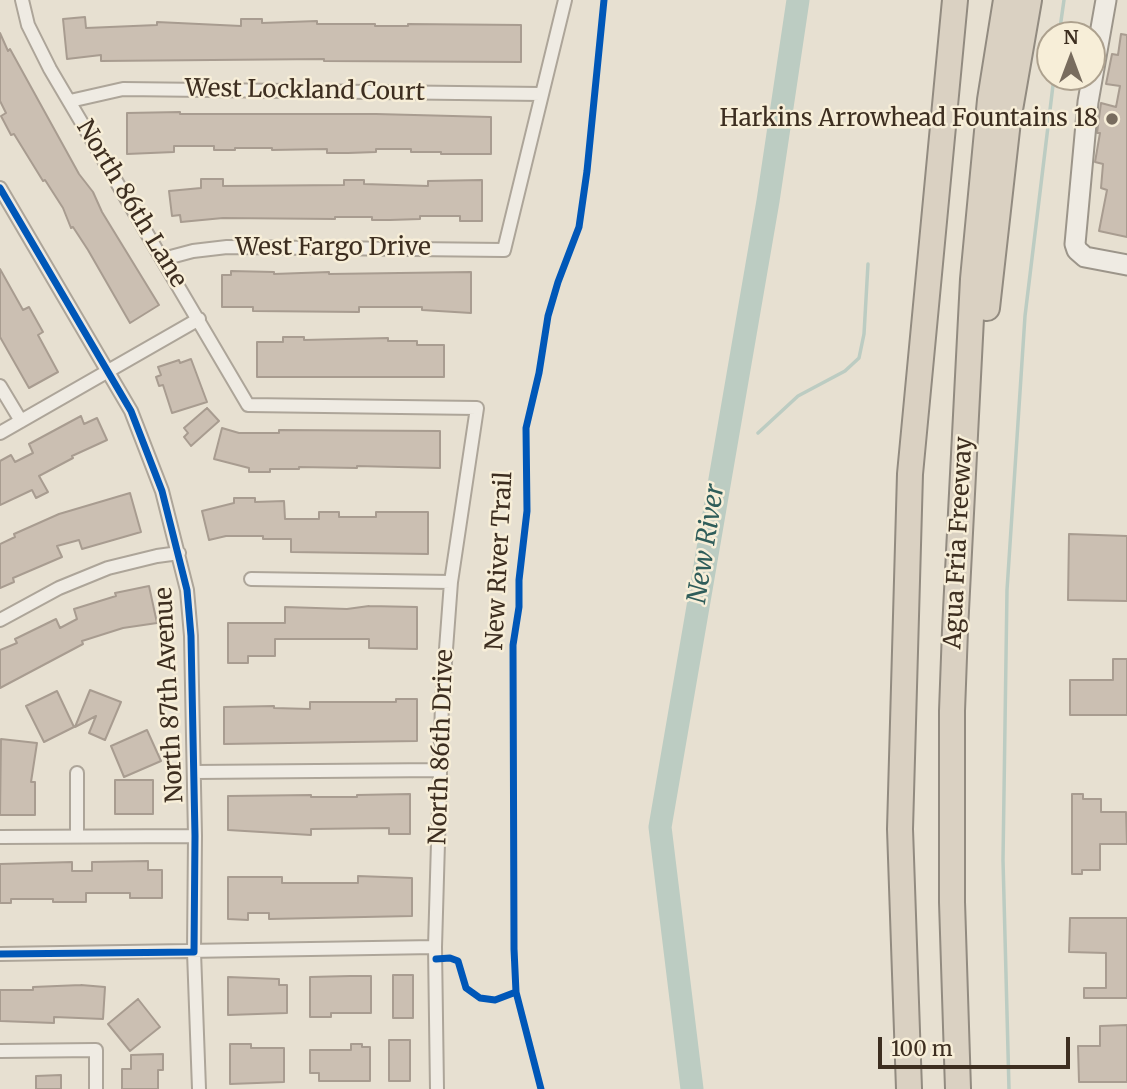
<!DOCTYPE html>
<html>
<head>
<meta charset="utf-8">
<style>
	body { margin:0 }
	#map { position:relative; width:1127px; height:1089px; overflow:hidden; background:#e7e0d1; font-family:Merriweather,serif }
	canvas { display:block }
	.north { position:absolute; left:1036px; top:21px; width:70px; height:70px; box-sizing:border-box; background:#f7eed8; border:2px solid #ada18e; border-radius:50%; rotate:0deg; font-size:19px; font-weight:700; line-height:28px; text-align:center; color:#3d2e20 }
	.north::after { content:''; display:block; margin:auto; width:24px; height:32px; background:#786c5e; clip-path:polygon(50% 0,100% 100%,50% 72%,0 100%) }
	.scale { position:absolute; left:878px; top:1037px; width:192px; height:32px; box-sizing:border-box; border:4px solid #3d2e20; border-top:0; padding-left:9px; font-size:21px; line-height:24px; white-space:nowrap; color:#3d2e20; -webkit-text-stroke:5px #f7eed8; paint-order:stroke }
</style>
</head>
<body>
<div id="map">
<canvas width="1127" height="1089"></canvas>
<div class="north">N</div>
<div class="scale">100 m</div>
</div>
<script>
const ctx = document.querySelector('canvas').getContext('2d');
ctx.lineJoin = 'round';
function shape(rows) {
  const path = new Path2D();
  for (const r of rows) {
    path.moveTo(r[0], r[1]);
    for (let i = 2; i < r.length; i += 2) path.lineTo(r[i], r[i + 1]);
  }
  return path;
}
function trace(path, color, width, dash) {
  ctx.strokeStyle = color;
  ctx.lineWidth = width;
  ctx.lineCap = dash ? 'butt' : 'round';
  ctx.setLineDash(dash || []);
  ctx.stroke(path);
}
function fill(path, color) {
  ctx.fillStyle = color;
  ctx.fill(path, 'evenodd');
}
function write(font, color, halo, rows, align = 'center') {
  ctx.font = font + ' Merriweather,serif';
  ctx.lineWidth = 5;
  ctx.setLineDash([]);
  ctx.textBaseline = 'middle';
  ctx.strokeStyle = halo;
  ctx.fillStyle = color;
  for (const [text, x, y, turn = 0] of rows) {
    ctx.save();
    ctx.translate(x, y);
    ctx.rotate((+turn || 0) * Math.PI / 180);
    ctx.textAlign = isNaN(turn) ? turn : align;
    if (halo) ctx.strokeText(text, 0, 0);
    ctx.fillText(text, 0, 0);
    ctx.restore();
  }
}
trace(shape([
	[1059,35,1064,0],
	[758,433,798,396,845,371,859,358,864,334,868,264],
	[1009,1089,1003,860,1007,590,1025,316,1054,77]
]), '#bcccc2', 3.5);
trace(shape([
	[692,1089,660,827,768,201,798,0]
]), '#bcccc2', 23);
const building = shape([
	[85,17,86,28,157,25,157,22,241,26,241,19,262,19,262,23,317,21,317,24,375,24,375,26,408,26,408,24,521,25,521,62,324,61,324,59,101,61,101,55,67,59,63,19,85,17],
	[0,33,8,51,10,49,79,174,93,192,102,212,159,305,130,323,88,250,73,227,71,228,63,208,45,180,43,181,14,134,11,135,1,116,6,113,0,101,0,33],
	[1121,34,1127,35,1127,237,1099,231,1107,190,1101,188,1103,164,1095,162,1100,133,1097,133,1101,103,1116,107,1120,86,1106,84,1112,54,1118,55,1121,34],
	[180,112,180,114,376,114,491,117,491,154,441,154,441,152,411,152,411,149,376,149,376,152,348,153,327,153,327,149,272,150,272,148,235,148,235,150,214,150,214,146,174,146,174,152,127,154,127,113,180,112],
	[201,179,223,179,223,186,344,185,344,180,364,180,364,184,428,186,428,181,482,180,482,221,460,221,460,216,420,216,420,219,390,220,372,220,372,217,335,217,335,219,223,218,181,222,180,215,172,216,169,191,201,188,201,179],
	[0,269,23,310,29,307,43,332,38,335,58,372,29,388,0,337,0,269],
	[231,271,274,272,274,274,329,272,329,274,471,272,471,313,422,310,422,307,359,307,359,312,253,311,253,307,222,307,222,275,231,275,231,271],
	[283,337,304,337,304,340,388,338,388,341,417,341,417,345,444,345,444,377,257,377,257,342,283,342,283,337],
	[191,359,207,402,172,413,163,385,159,386,156,377,161,375,158,367,179,360,180,363,191,359],
	[207,408,219,421,191,446,184,437,188,433,184,428,207,408],
	[81,416,84,424,97,418,107,440,72,456,73,458,39,476,48,492,36,498,32,490,0,505,0,461,11,455,15,462,33,453,29,444,81,416],
	[222,428,239,433,279,433,279,430,440,431,440,468,357,466,357,468,299,467,299,469,270,469,270,472,249,472,249,468,214,459,222,428],
	[130,493,141,532,82,549,79,540,57,546,62,557,13,578,14,582,0,588,0,544,15,537,14,534,59,514,130,493],
	[234,498,255,498,255,502,284,501,285,519,319,519,319,512,339,512,339,517,376,517,376,512,428,512,428,554,291,552,291,539,263,539,263,536,226,536,209,540,202,511,234,503,234,498],
	[1069,534,1127,536,1127,601,1068,600,1069,534],
	[149,586,157,623,123,628,82,641,83,644,0,688,0,650,17,643,15,639,56,619,60,628,77,619,74,609,116,596,115,593,149,586],
	[369,606,417,607,417,649,369,648,369,639,275,639,275,656,248,656,248,663,228,663,228,623,285,623,285,607,347,609,369,606],
	[1113,659,1127,659,1127,715,1070,715,1070,680,1113,680,1113,659],
	[90,690,121,702,105,740,89,733,96,716,75,727,90,690],
	[57,691,74,727,44,742,26,706,57,691],
	[396,699,417,699,417,741,224,744,224,707,274,706,274,708,310,709,310,702,396,702,396,699],
	[147,730,161,761,124,777,111,746,147,730],
	[1,739,37,743,31,782,35,782,35,815,0,815,1,739],
	[115,780,153,780,153,814,115,814,115,780],
	[410,794,410,834,389,834,389,828,311,829,311,835,228,830,228,796,311,795,311,797,357,797,357,795,410,794],
	[1072,794,1083,794,1083,799,1101,799,1101,812,1126,812,1127,844,1100,844,1100,870,1082,870,1082,874,1072,874,1072,794],
	[148,861,148,870,162,870,162,898,130,898,130,893,86,893,86,902,53,902,53,899,11,899,11,903,0,903,0,864,72,862,72,871,92,871,92,862,148,861],
	[358,876,412,878,412,916,269,919,269,913,248,913,248,920,228,919,228,877,282,877,282,883,358,883,358,876],
	[1070,918,1127,918,1127,998,1084,998,1084,988,1106,988,1106,953,1069,952,1070,918],
	[393,975,413,975,413,1018,393,1018,393,975],
	[350,976,371,976,371,1013,331,1013,331,1017,310,1017,310,977,350,976],
	[228,977,279,979,279,985,287,985,287,1013,228,1015,228,977],
	[81,985,105,987,103,1019,54,1017,54,1023,0,1021,0,990,33,990,33,987,81,985],
	[138,999,160,1027,130,1051,108,1024,138,999],
	[1127,1025,1127,1082,1079,1082,1078,1046,1100,1046,1100,1026,1127,1025],
	[389,1040,410,1040,410,1081,389,1081,389,1040],
	[230,1044,251,1044,251,1048,284,1048,284,1082,230,1084,230,1044],
	[351,1044,362,1044,362,1047,370,1047,370,1081,319,1081,319,1073,310,1073,310,1050,351,1050,351,1044],
	[163,1054,163,1070,158,1070,158,1089,122,1089,122,1069,131,1069,131,1055,163,1054],
	[61,1075,61,1089,36,1089,36,1076,61,1075]
]);
fill(building, '#cbbfb2');
trace(building, '#a89c90', 2);
const street = shape([
	[22,0,28,25,50,69,248,405,477,408,451,582,442,703,435,947,437,1089],
	[70,101,123,89,541,94],
	[0,188,131,411,162,491,187,590,191,636,195,836,194,952,199,1089],
	[163,259,193,251,227,247,504,250,565,0],
	[0,386,21,421],
	[0,433,199,319],
	[251,579,451,582],
	[0,620,59,588,108,568,157,556,179,553],
	[194,772,440,770],
	[77,773,77,836],
	[0,837,195,836],
	[0,954,435,947],
	[0,1051,96,1050,96,1089]
]);
const secondary = shape([
	[1106,0,1088,102,1075,244,1077,250,1085,257,1127,265]
]);
const highway = shape([
	[987,308,1008,121,1029,0],
	[909,1089,900,829,910,474,955,0],
	[958,1089,952,902,952,711,955,630,973,279,990,100,1006,0]
]);
trace(street, '#ada599', 16);
trace(secondary, '#9c958a', 23);
trace(highway, '#928b80', 28);
trace(street, '#efebe3', 12);
trace(secondary, '#efebe3', 19);
trace(highway, '#dad1c2', 24);
trace(shape([
	[0,188,131,411,162,491,187,590,191,636,195,836,194,952,0,954],
	[436,959,450,958,458,961,466,988,480,998,495,1000,516,992],
	[541,1089,516,992,514,949,513,645,519,607,519,580,527,511,526,428,539,373,548,316,558,282,579,227,587,171,604,0]
]), '#0057b8', 7);
for (const [x, y, r, color] of [
	[1112,119,7,"#786c5e"]
]) {
  const dot = new Path2D();
  dot.arc(x, y, r, 0, 2 * Math.PI);
  ctx.fillStyle = color;
  ctx.fill(dot);
  trace(dot, '#f7eed8', 2.5);
}
write('24px', '#3d2e20', '#f7eed8', [
	["West Lockland Court",305,91,1],
	["North 86th Lane",131,204,59],
	["West Fargo Drive",333,248],
	["Agua Fria Freeway",959,543,-87],
	["New River Trail",500,561,-87],
	["North 87th Avenue",170,695,-93],
	["North 86th Drive",442,747,-88]
]);
write('24px', '#3d2e20', '#f7eed8', [
	["Harkins Arrowhead Fountains 18",1098,119]
], 'right');
write('italic 26px', '#2f5d5a', '#f7eed8', [
	["New River",707,544,-81]
]);
</script>
</body>
</html>
